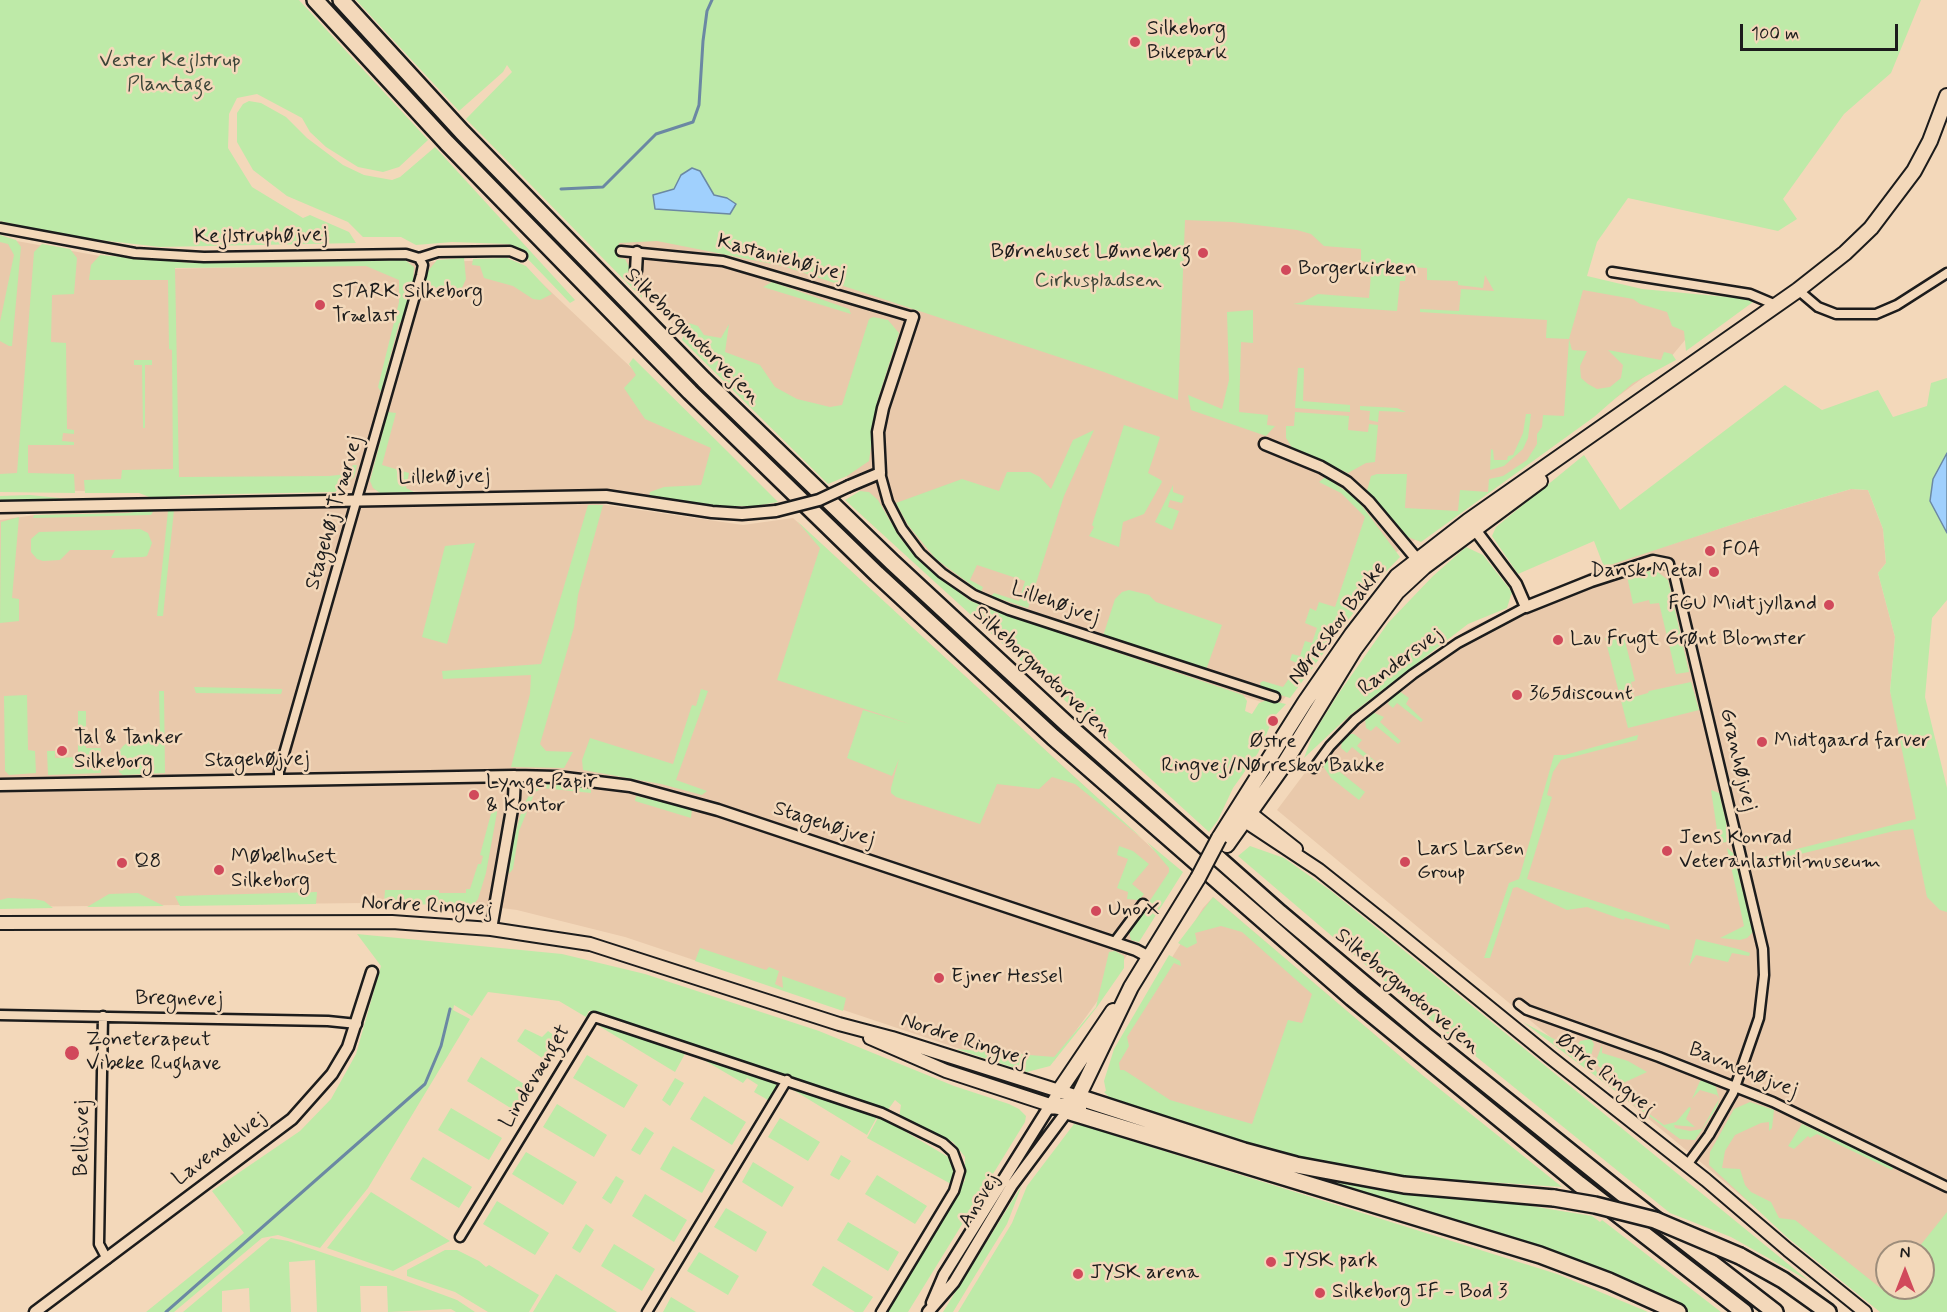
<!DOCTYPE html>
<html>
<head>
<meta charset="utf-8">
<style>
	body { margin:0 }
	#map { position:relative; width:1947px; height:1312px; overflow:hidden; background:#f3d8ba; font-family:Mynerve,sans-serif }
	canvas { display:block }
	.north { position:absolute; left:1875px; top:1240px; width:60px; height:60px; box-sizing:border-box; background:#f3d8ba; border:2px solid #9d8d7b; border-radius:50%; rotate:0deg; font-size:16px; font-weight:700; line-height:24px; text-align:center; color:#1c1c1c }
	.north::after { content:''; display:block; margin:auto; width:21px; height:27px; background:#d1495b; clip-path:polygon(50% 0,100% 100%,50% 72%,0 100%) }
	.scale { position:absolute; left:1740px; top:24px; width:158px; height:27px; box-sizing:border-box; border:3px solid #1c1c1c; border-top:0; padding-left:8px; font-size:18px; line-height:21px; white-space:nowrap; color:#1c1c1c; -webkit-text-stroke:4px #f3d8ba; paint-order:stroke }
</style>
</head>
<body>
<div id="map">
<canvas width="1947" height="1312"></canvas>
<div class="north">N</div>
<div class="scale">100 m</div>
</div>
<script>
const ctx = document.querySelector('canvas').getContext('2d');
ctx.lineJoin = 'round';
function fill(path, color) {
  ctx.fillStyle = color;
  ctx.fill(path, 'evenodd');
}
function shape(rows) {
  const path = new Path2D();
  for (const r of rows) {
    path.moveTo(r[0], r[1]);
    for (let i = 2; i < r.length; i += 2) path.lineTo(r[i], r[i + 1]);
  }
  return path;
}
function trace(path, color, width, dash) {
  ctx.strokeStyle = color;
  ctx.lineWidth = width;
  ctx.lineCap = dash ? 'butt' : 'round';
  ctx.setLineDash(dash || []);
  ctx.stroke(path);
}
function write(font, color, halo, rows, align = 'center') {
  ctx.font = font + ' Mynerve,sans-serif';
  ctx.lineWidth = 5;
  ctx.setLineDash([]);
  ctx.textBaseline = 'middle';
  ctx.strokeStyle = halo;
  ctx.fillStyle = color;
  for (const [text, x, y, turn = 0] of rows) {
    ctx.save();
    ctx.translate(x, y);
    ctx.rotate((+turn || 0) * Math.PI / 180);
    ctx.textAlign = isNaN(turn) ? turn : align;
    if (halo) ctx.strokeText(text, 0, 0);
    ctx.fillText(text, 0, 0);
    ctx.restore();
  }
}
fill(shape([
	[1181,219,1357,225,1705,316,1670,358,1498,485,1389,557,1278,707,1073,644,957,599,907,552,884,519,842,471,696,349,616,263,620,238],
	[0,238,172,269,505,260,530,272,729,460,714,502,609,492,340,490,182,492,0,490],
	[1851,489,1868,490,1883,529,1886,563,1878,573,1895,637,1890,691,1947,893,1947,1298,1881,1312,1277,810,1349,714,1471,627,1604,566,1749,519],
	[1887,1252,1923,1252,1923,1288,1887,1288],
	[585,502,743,525,793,518,1179,873,1101,996,1054,1061,981,1056,625,937,517,910,455,902,0,907,0,520,35,515,165,509],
	[1213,897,1421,1074,1380,1168,1111,1095,1124,1034,1203,908]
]), '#e9c9ab');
fill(shape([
	[0,0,299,0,428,140,399,167,383,172,358,167,326,147,310,132,302,118,257,94,237,98,229,114,228,148,252,187,303,218,310,215,349,232,356,243,160,247,74,237,0,221],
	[356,0,1921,0,1891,73,1844,114,1783,199,1797,219,1778,231,1628,198,1597,242,1587,276,1642,289,1748,299,1753,302,1686,351,1684,331,1672,326,1667,312,1640,304,1633,299,1583,290,1569,339,1572,350,1587,351,1580,366,1581,378,1588,384,1597,389,1610,387,1621,378,1623,365,1608,350,1661,360,1664,352,1672,354,1676,360,1633,383,1594,417,1421,542,1408,537,1367,491,1371,476,1377,474,1407,474,1405,508,1458,511,1460,490,1488,492,1489,479,1503,476,1527,460,1537,444,1537,434,1542,427,1543,415,1564,416,1569,339,1546,338,1547,320,1420,312,1420,309,1459,311,1461,289,1494,291,1485,275,1483,288,1458,285,1458,281,1427,280,1427,268,1407,267,1405,281,1400,281,1397,311,1293,304,1303,302,1318,294,1369,298,1372,263,1361,261,1361,249,1324,246,1311,234,1297,230,1232,222,1185,220,1178,400,1104,372,783,266,657,241,619,243,618,258,625,259,632,273,641,273,642,298,466,119,512,72,507,65,503,72,459,111],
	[249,101,261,103,286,117,307,138,343,165,364,175,392,180,400,177,435,147,575,300,570,303,524,255,509,244,452,242,416,245,401,237,363,237,348,222,287,196,253,170,237,142,237,113,243,104],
	[0,235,16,240,21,247,12,346,9,346,0,341,0,322,14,255,8,244,0,242],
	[42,244,70,249,77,258,74,294,52,295,51,342,66,343,67,429,74,430,74,434,63,433,62,441,74,442,74,445,28,445,28,473,74,474,75,493,0,492,0,474,17,473,34,252],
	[100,255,192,263,405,260,414,267,413,283,402,322,399,323,381,392,378,387,399,302,399,280,366,266,175,268,179,477,329,476,347,474,353,465,357,465,354,477,335,492,180,495,180,497,152,498,139,493,85,493,84,480,121,479,122,470,173,469,172,350,169,349,168,280,89,280,91,265],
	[464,258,466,279,461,290,445,285,442,289,424,285,428,271,437,260],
	[507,258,526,266,552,294,540,300,533,299,513,286,484,278,480,266,472,265,473,259],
	[772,282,849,309,851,314,763,287],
	[1253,310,1253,343,1241,342,1239,412,1268,415,1267,425,1275,426,1266,436,1191,410,1188,395,1222,409,1229,380,1227,312],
	[873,317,888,320,899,333,877,402,869,461,847,476,828,484,682,340,689,323,698,326,704,335,721,338,729,324,725,352,760,365,775,387,797,399,830,407,842,405,869,319],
	[633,358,727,451,778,502,755,506,721,506,649,496,650,492,664,487,701,485,711,448,645,419,624,388,636,375,629,364],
	[134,360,152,360,152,365,145,365,145,428,143,428,142,365,134,365],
	[1298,368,1304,368,1303,401,1350,405,1350,412,1295,408],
	[1947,378,1947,600,1932,618,1925,697,1947,788,1947,912,1940,910,1927,897,1913,829,1894,831,1784,858,1763,860,1761,858,1916,819,1890,691,1895,637,1878,573,1886,563,1883,529,1868,490,1851,489,1749,519,1604,567,1594,541,1518,574,1492,536,1496,527,1584,455,1620,510,1785,385,1822,410,1878,390,1893,417,1927,406,1931,383],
	[1360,406,1397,408,1406,412,1379,411,1378,422,1369,420,1370,411,1360,410],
	[388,412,396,413,382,465,409,473,406,488,414,492,380,493,373,488,370,481],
	[1295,412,1349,416,1348,430,1368,432,1369,424,1378,425,1375,462,1366,463,1348,473,1293,449,1286,438,1286,426,1294,426],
	[1526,414,1531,414,1528,438,1523,449,1504,466,1490,470,1491,449,1493,450,1494,460,1507,460,1508,456,1513,455,1523,433],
	[1124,425,1160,437,1148,473,1161,480,1162,482,1144,514,1123,522,1119,547,1089,536,1094,527,1092,525],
	[1094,430,1064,496,1028,608,991,596,994,593,1019,601,1025,581,977,565,970,580,983,587,981,592,936,559,908,525,896,503,962,479,999,491,1007,472,1030,472,1040,477,1051,489,1073,440],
	[1325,477,1356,498,1400,557,1378,580,1290,698,1262,689,1260,683,1263,681,1283,687,1299,664,1290,660,1292,654,1300,656,1305,641,1312,643,1317,628,1305,623,1310,608,1316,611,1319,602,1335,607,1365,517,1341,493,1319,482],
	[1173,485,1173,492,1184,496,1182,503,1170,500,1168,507,1179,511,1172,530,1155,522],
	[860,491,869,492,878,500,898,535,916,558,969,600,994,611,1243,695,1247,701,1245,711,1252,714,1259,703,1267,700,1286,704,1269,722,1270,726,1258,753,1233,788,1218,820,1209,832,845,500],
	[30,495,59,498,66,499,0,501,0,496],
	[588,505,603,505,578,595,574,627,540,744,546,751,573,752,564,768,511,767,530,694,531,675,443,679,442,671,541,664],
	[152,509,154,510,151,515,33,518,34,515,128,513],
	[174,510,163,616,157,616,168,511],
	[19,517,12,598,19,599,19,621,0,623,1,522],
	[797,521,1068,771,1143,839,1075,784,1052,777,1039,789,997,784,980,824,896,797,891,793,891,788,899,759,892,776,847,758,863,710,910,724,777,680,820,548],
	[140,529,148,533,152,543,147,556,143,557,111,558,115,550,70,550,60,560,43,561,37,559,31,552,31,539,39,532],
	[475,543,447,644,422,637,445,546],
	[1466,547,1483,555,1512,592,1507,608,1468,624,1350,715,1304,758,1313,734,1337,696,1388,623,1433,576],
	[1655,570,1668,580,1689,672,1676,674,1659,603,1650,604,1649,600,1633,604,1627,576],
	[1129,590,1149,595,1156,602,1222,625,1206,670,1103,636,1115,599,1122,592],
	[1623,633,1635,681,1631,682,1634,697,1648,693,1649,691,1691,682,1699,710,1628,728,1605,638],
	[194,687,282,689,282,691,281,694,196,693],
	[701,689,708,691,676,780,707,791,702,795,661,784,583,770,582,760,590,738,673,764,692,705,696,706],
	[159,691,164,691,165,773,123,775,119,772,118,753,123,746,137,735,160,733],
	[1399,691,1409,698,1406,704,1423,720,1421,722,1397,703,1393,708,1388,704,1392,696],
	[27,695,28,750,35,751,36,773,9,775,5,771,4,696],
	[78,711,86,711,86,748,101,748,101,773,48,775,47,751,55,751,55,758,78,757],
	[1372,712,1384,717,1380,722,1401,741,1398,744,1376,726,1371,731,1366,728,1365,719],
	[1349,734,1354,734,1362,740,1357,746,1380,765,1378,769,1352,747,1347,753,1341,748,1342,741],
	[1638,735,1637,740,1561,760,1553,772,1547,795,1552,797,1527,879,1669,925,1670,930,1625,918,1624,920,1587,907,1567,910,1517,887,1513,888,1490,958,1484,958,1509,883,1519,879,1554,755,1565,755],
	[1330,757,1338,763,1335,768,1365,792,1359,800,1331,778,1323,766],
	[544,784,591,788,591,793,543,788,535,792,519,831,513,869,509,874,512,845,523,806,534,787],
	[1711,790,1719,793,1726,822,1727,842,1719,843],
	[636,796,692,809,691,818,635,801],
	[493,806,498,807,486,873,478,899,473,905,384,904,385,890,439,890,439,893,466,893,466,889,470,889,478,864,481,864,483,856,480,855],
	[1147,842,1183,872,1139,942,1131,940,1129,932,1169,872,1169,868],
	[1119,846,1133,851,1149,864,1132,884,1144,894,1139,900,1127,899,1128,892,1117,888,1128,859,1117,855],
	[1250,846,1284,858,1331,891,1809,1281,1731,1237,1670,1213,1422,1013,1238,856],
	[1727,848,1733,853,1753,932,1747,938,1740,940,1720,938,1744,926],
	[317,892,316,904,180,906,175,896],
	[138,893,164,906,87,907,109,894],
	[1213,897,1421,1074,1562,1187,1399,1176,1317,1161,1264,1149,1109,1097,1104,1092,1106,1091,1104,1081,1114,1049,1169,955,1180,961,1181,966,1174,963,1127,1037,1129,1046,1119,1063,1120,1070,1124,1070,1170,1100,1252,1124,1288,1020,1302,1023,1312,994,1242,932,1221,926,1195,933,1197,943,1187,948,1178,943],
	[8,898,34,899,44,901,53,908,0,909,0,900],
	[357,934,562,954,645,974,819,1031,954,1086,1009,1104,1019,1109,1026,1116,1025,1122,908,1312,887,1312,965,1180,965,1157,953,1142,899,1118,901,1105,895,1100,887,1111,593,1011,589,1011,586,1017,559,1001,488,992,472,1016,454,1005,453,1010,470,1019,368,1188,320,1248,278,1235,262,1238,174,1312,146,1312,244,1233,212,1191,300,1131,331,1099,356,1054,381,966],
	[1696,939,1738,949,1750,953,1749,956,1732,953,1728,962,1696,955,1689,966],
	[700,948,766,970,769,967,779,971,775,984,783,988,782,976,846,998,843,1011,695,961],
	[1115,951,1124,956,1124,968,1097,1007,1050,1066,1027,1072,956,1049,1054,1057,1096,1007,1109,952],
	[1523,1022,1574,1050,1580,1041,1591,1039,1594,1044,1590,1060,1599,1076,1664,1125,1676,1122,1689,1107,1691,1108,1686,1119,1695,1127,1674,1125,1675,1128,1690,1131,1702,1129,1719,1099,1717,1095,1700,1090,1692,1099,1700,1081,1705,1080,1716,1087,1719,1099,1717,1107,1695,1140,1680,1139],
	[602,1024,686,1052,675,1072,599,1026],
	[525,1029,542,1037,548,1031,562,1041,548,1062,517,1041],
	[1602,1045,1602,1053,1628,1061,1647,1072,1621,1084,1598,1066,1597,1058],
	[587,1055,638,1085,624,1108,573,1078],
	[697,1056,774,1081,777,1086,768,1100,754,1092,758,1085,747,1078,743,1083],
	[481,1057,532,1089,517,1112,467,1081],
	[675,1078,684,1083,670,1106,662,1100],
	[790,1088,793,1088,877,1117,867,1135],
	[704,1096,746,1122,732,1145,690,1119],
	[1750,1102,1774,1110,1772,1128,1769,1131,1769,1122,1761,1123,1735,1135,1725,1151,1722,1168,1740,1169,1745,1185,1751,1192,1771,1202,1779,1218,1795,1220,1883,1290,1887,1286,1887,1288,1923,1288,1923,1252,1915,1252,1947,1212,1947,1312,1880,1312,1788,1238,1709,1165,1710,1152,1734,1109],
	[557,1104,607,1135,594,1157,543,1127],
	[451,1108,502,1138,489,1160,438,1130],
	[879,1116,948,1157,955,1175,951,1184,867,1138],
	[780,1118,820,1142,808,1161,768,1137],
	[1074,1124,1117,1132,1116,1136,1557,1274,1648,1312,958,1312,1012,1223,1027,1186],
	[1802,1124,1893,1166,1893,1168,1892,1170,1817,1134,1810,1138,1808,1136,1794,1149,1788,1146],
	[645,1127,654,1133,640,1155,631,1150],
	[673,1146,715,1170,702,1193,660,1169],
	[526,1152,577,1182,563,1205,512,1174],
	[841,1155,851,1161,839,1180,830,1175],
	[423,1157,472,1187,459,1208,410,1179],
	[1255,1161,1592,1216,1600,1222,1602,1220,1721,1312,1687,1312,1605,1275],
	[753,1162,794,1187,782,1207,742,1182],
	[877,1175,927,1206,915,1224,865,1194],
	[616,1176,624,1181,611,1204,602,1198],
	[1022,1185,1007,1224,976,1274,953,1312,943,1312],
	[371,1192,450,1241,393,1271,327,1248],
	[645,1194,687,1220,674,1242,632,1216],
	[497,1201,549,1233,535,1255,483,1224],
	[726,1208,767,1232,756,1252,714,1227],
	[848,1222,899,1252,888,1271,837,1240],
	[586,1224,594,1230,580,1253,572,1248],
	[271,1238,288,1241,395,1277,457,1300,475,1312,456,1312,451,1309,388,1312,387,1286,360,1286,361,1312,317,1312,315,1260,289,1262,291,1312,250,1312,249,1288,222,1291,222,1312,183,1312],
	[614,1244,655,1269,642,1291,601,1266],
	[445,1250,457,1250,479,1261,486,1267,489,1265,539,1295,529,1312,488,1312,455,1292,407,1276,407,1270],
	[699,1252,739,1276,728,1295,687,1271],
	[823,1266,873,1297,863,1312,855,1312,812,1285],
	[556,1274,617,1312,533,1312],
	[671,1297,696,1312,663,1312]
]), '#beeaa8');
const water = shape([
	[692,168,700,171,714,195,727,198,736,204,730,214,655,209,653,195,674,189,681,175,692,168],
	[1947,453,1947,533,1930,501,1933,479,1947,453]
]);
fill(water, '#a0d0fd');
trace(water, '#6b88a3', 1.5);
trace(shape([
	[561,189,603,187,656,134,693,122,699,105,703,41,707,11,712,0],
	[166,1312,425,1084,441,1046,450,1009]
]), '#6b88a3', 3);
const minor = shape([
	[0,228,135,253,204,257,406,254,419,258,438,252,510,251,522,256],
	[621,251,723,261,913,317],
	[1612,272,1750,294,1776,305],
	[1798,290,1818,307,1836,314,1876,314,1897,305,1947,273],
	[880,473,888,502,902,529,920,553,942,573,974,595,1009,610,1275,697],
	[1668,564,1674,574,1763,949,1764,975,1759,1018,1733,1093,1709,1135,1687,1165],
	[1314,768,1330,746,1355,720,1413,674,1458,643,1526,607],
	[279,780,279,771,421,275,423,265,419,258],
	[1114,943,1143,904],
	[1519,1004,1527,1010,1659,1057,1773,1102,1947,1187],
	[0,1015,328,1021,357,1024],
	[103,1016,99,1244,107,1259],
	[460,1237,594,1017,882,1113,943,1143,953,1152,960,1171,954,1191,881,1312],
	[647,1312,787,1080]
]);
const tertiary = shape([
	[636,271,637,252],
	[1265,444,1321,467,1347,482,1369,502,1421,564],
	[849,486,880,473,878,432,883,408,913,317],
	[0,507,606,496,712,512,742,514,776,511],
	[1470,523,1516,584,1526,607,1591,581,1653,561,1668,564],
	[0,785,515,776,557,777,630,786,718,810,1136,950,1149,957],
	[491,929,514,798,515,776],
	[932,1303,944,1275,1059,1091],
	[35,1312,292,1119,332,1074,348,1047,372,972],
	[928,1312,954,1282,1012,1185,1071,1106]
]);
const secondary = shape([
	[1244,808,1296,849],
	[1245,821,1319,870,1388,925,1550,1057,1706,1180,1788,1250,1865,1312],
	[0,923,392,922,491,929,590,944,839,1024,892,1038,1078,1097],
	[870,1038,946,1071,1059,1108]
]);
const primary = shape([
	[1219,838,1305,702,1352,634,1397,576,1468,521,1798,290,1845,253,1871,228,1914,171,1930,141,1947,96],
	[1227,845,1281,769,1354,650,1397,592,1424,567,1540,481],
	[1059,1091,1113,1011],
	[1078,1097,1131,987,1198,878]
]);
const motorway = shape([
	[315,0,447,143,690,392,877,574,1053,737,1352,998,1579,1184,1744,1312],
	[341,0,462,132,704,380,892,562,1069,726,1280,913,1425,1035,1624,1195,1775,1312],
	[1078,1097,1244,1151,1296,1165,1404,1185,1554,1198],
	[1050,1106,1079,1106],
	[1067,1111,1540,1255,1609,1281,1678,1312],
	[1740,1256,1783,1280,1828,1312]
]);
trace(minor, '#1c1c1c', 13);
trace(tertiary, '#1c1c1c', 15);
trace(secondary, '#1c1c1c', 16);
trace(primary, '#1c1c1c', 18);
trace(motorway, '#1c1c1c', 20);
trace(minor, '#f3d8ba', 8);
trace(tertiary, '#f3d8ba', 10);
trace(secondary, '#f3d8ba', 12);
trace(primary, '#f3d8ba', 14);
trace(motorway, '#f3d8ba', 15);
const tertiaryBridge = shape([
	[776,511,819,500,849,486]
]);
const primaryBridge = shape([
	[1198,878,1219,838]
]);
const motorwayBridge = shape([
	[1554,1198,1595,1205,1655,1220,1740,1256]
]);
trace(tertiaryBridge, '#1c1c1c', 15, []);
trace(primaryBridge, '#1c1c1c', 18, []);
trace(motorwayBridge, '#1c1c1c', 20, []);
trace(tertiaryBridge, '#f3d8ba', 10);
trace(primaryBridge, '#f3d8ba', 14);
trace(motorwayBridge, '#f3d8ba', 15);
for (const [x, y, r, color] of [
	[1135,42,6,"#d1495b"],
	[1203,253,6,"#d1495b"],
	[1286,270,6,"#d1495b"],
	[320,305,6,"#d1495b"],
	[1710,551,6,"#d1495b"],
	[1714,572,6,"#d1495b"],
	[1829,605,6,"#d1495b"],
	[1558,640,6,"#d1495b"],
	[1517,695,6,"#d1495b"],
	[1273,721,6,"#d1495b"],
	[1762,742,6,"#d1495b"],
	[62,751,6,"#d1495b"],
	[474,795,6,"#d1495b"],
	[1667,851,6,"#d1495b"],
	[1405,862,6,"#d1495b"],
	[122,863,6,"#d1495b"],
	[219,870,6,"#d1495b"],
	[1096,911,6,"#d1495b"],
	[939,978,6,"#d1495b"],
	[72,1053,8,"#d1495b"],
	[1271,1262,6,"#d1495b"],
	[1078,1274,6,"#d1495b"],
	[1320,1293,6,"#d1495b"]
]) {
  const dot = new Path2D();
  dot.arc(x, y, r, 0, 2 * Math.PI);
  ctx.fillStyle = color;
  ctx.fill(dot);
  trace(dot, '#f3d8ba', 2);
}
write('21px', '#1c1c1c', '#f3d8ba', [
	["Silkeborg",1147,30],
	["Bikepark",1147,54],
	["Børnehuset Lønneberg",1191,253,"right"],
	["Borgerkirken",1298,270],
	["STARK Silkeborg",332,293],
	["Trælast",332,317],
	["FOA",1722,551],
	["Dansk Metal",1702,572,"right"],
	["FGU Midtjylland",1817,605,"right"],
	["Lau Frugt Grønt Blomster",1570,640],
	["365discount",1529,695],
	["Tal & Tanker",74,739],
	["Silkeborg",74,763],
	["Midtgaard farver",1774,742],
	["Østre",1273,743,"center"],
	["Ringvej/Nørreskov Bakke",1273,767,"center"],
	["Lynge Papir",486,783],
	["& Kontor",486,807],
	["Jens Konrad",1679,839],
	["Veteranlastbilmuseum",1679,863],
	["Lars Larsen",1417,850],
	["Group",1417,874],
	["Møbelhuset",231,858],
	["Silkeborg",231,882],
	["Q8",134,863],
	["Uno X",1108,911],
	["Ejner Hessel",951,978],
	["Zoneterapeut",86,1041],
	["Vibeke Rughave",86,1065],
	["JYSK park",1283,1262],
	["JYSK arena",1090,1274],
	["Silkeborg IF - Bod 3",1332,1293]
], 'left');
write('21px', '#3c4538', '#f3d8ba', [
	["Vester Kejlstrup",170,62],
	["Plantage",170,86],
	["Cirkuspladsen",1098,282]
]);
write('21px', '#1c1c1c', '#f3d8ba', [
	["Kejlstruphøjvej",261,237,-1],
	["Kastaniehøjvej",781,259,15],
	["Silkeborgmotorvejen",692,337,45],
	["Lillehøjvej",444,478,-1],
	["Stagehøj Tværvej",335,513,-74],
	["Lillehøjvej",1055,604,19],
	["Nørreskov Bakke",1338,624,-53],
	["Randersvej",1401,662,-37],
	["Silkeborgmotorvejen",1042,673,43],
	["Granhøjvej",1737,760,77],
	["Stagehøjvej",257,761,-1],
	["Stagehøjvej",824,825,18],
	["Nordre Ringvej",427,907,3],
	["Silkeborgmotorvejen",1407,992,40],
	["Bregnevej",179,1000,1],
	["Nordre Ringvej",964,1041,18],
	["Bavnehøjvej",1743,1071,22],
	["Østre Ringvej",1605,1075,38],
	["Lindevænget",536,1077,-59],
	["Bellisvej",83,1138,-89],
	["Lavendelvej",220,1149,-37],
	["Ansvej",980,1201,-59]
]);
</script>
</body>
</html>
